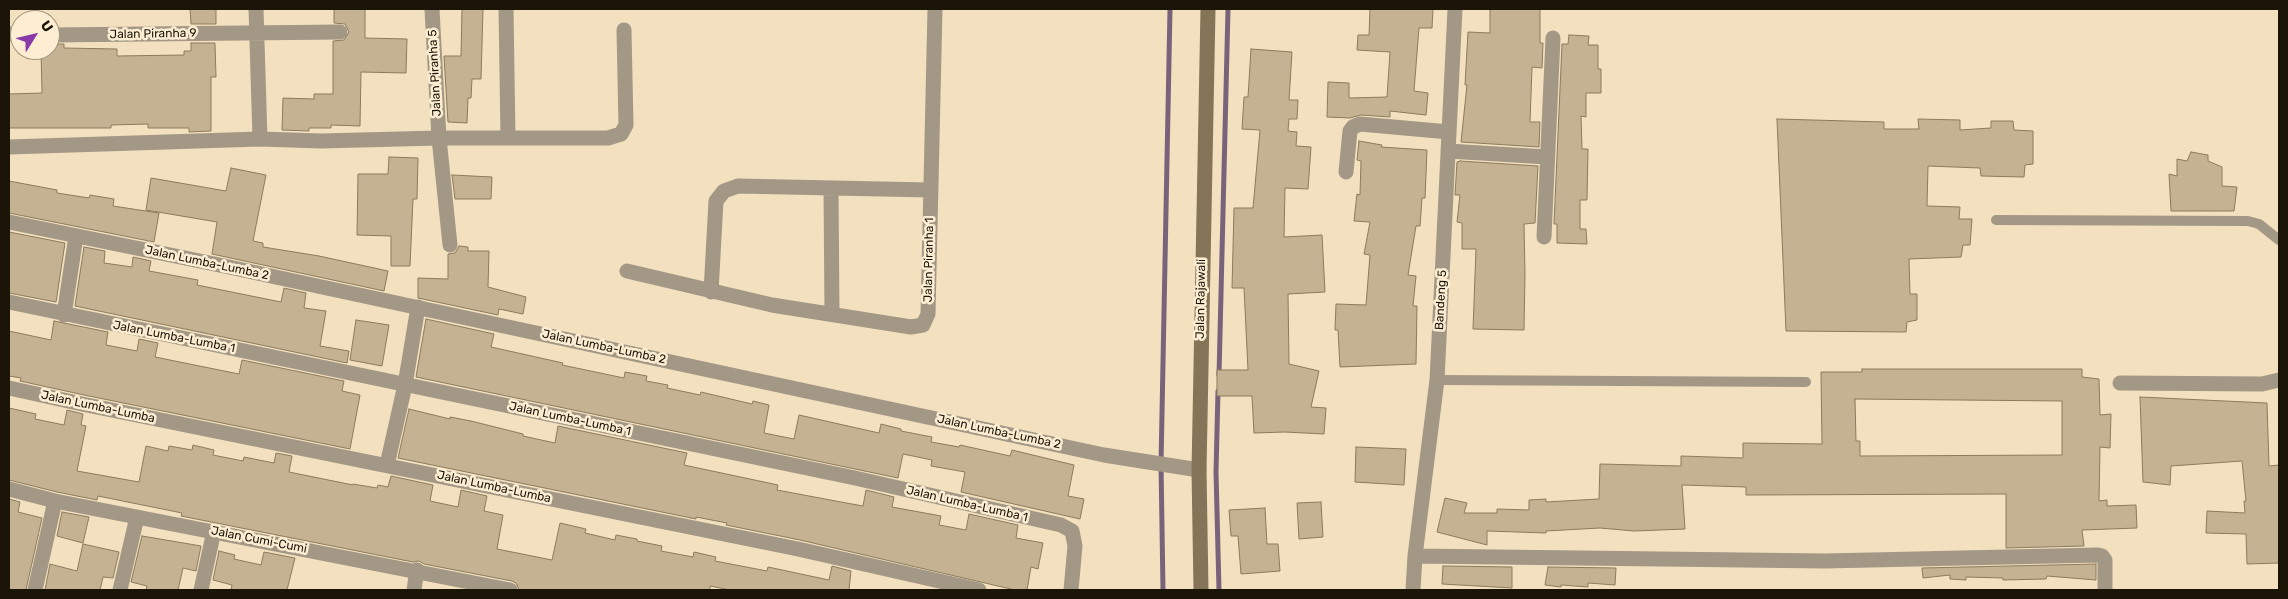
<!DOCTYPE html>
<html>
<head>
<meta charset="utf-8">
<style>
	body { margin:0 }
	#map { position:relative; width:2288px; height:599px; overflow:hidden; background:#f3e0be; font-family:Rubik,sans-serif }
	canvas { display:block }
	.frame { position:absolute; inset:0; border:10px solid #1b1508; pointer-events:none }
	.north { position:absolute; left:10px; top:10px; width:50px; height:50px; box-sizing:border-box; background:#fdeed3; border:1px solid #a39782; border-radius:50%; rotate:54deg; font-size:14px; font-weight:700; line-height:20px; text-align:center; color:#1b1508 }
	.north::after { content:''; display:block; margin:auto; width:18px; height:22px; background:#8a39a9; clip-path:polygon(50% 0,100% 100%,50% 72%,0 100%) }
</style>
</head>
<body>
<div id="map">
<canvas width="2288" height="599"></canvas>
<div class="frame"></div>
<div class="north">U</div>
</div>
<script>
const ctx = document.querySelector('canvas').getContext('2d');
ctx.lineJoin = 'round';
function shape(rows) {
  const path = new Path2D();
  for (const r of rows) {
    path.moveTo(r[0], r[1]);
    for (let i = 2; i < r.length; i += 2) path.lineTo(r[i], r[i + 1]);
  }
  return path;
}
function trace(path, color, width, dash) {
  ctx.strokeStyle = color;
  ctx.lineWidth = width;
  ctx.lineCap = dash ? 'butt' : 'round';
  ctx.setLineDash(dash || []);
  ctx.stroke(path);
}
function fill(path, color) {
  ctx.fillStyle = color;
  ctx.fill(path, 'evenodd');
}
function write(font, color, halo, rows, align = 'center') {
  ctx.font = font + ' Rubik,sans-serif';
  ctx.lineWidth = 5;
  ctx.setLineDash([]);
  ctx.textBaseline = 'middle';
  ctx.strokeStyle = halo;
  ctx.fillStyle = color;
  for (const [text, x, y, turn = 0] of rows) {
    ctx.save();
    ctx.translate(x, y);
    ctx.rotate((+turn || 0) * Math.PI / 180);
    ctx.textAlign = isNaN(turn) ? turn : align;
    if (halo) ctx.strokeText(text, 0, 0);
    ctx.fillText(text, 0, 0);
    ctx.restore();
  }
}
trace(shape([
	[1219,375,1228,9],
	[1218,391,1216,472,1219,590],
	[1163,590,1161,464,1170,9]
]), '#78637b', 5);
const building = shape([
	[190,9,216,9,216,24,191,24,190,9],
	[334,9,365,9,365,38,407,39,406,73,361,72,360,126,331,125,331,128,309,128,309,131,282,130,283,98,314,99,314,94,333,94,333,41,344,40,349,32,345,24,334,23,334,9],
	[462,9,483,9,481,79,472,79,471,98,468,98,467,123,448,122,444,56,461,56,462,9],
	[1370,9,1433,9,1432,28,1419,28,1414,91,1428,93,1426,115,1390,111,1390,117,1361,115,1350,118,1327,117,1328,82,1349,83,1349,98,1387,97,1390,52,1357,50,1358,35,1369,35,1370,9],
	[1490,9,1540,9,1540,43,1543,43,1542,68,1532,67,1530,122,1540,122,1539,147,1461,142,1467,85,1465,85,1468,32,1490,33,1490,9],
	[1569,35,1589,36,1588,45,1598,45,1598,69,1601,69,1601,93,1586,93,1586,117,1581,116,1582,149,1588,149,1587,200,1580,200,1580,229,1586,229,1587,244,1557,243,1557,224,1554,224,1562,44,1568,44,1569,35],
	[191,43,215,43,216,77,211,77,211,131,189,132,189,128,148,128,148,124,111,125,111,128,9,128,9,94,42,93,41,50,50,50,50,44,64,44,64,48,117,49,117,56,184,55,184,51,191,51,191,43],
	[1251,49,1292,52,1289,100,1298,100,1297,119,1289,119,1288,131,1297,132,1296,146,1311,147,1308,189,1285,188,1284,237,1322,235,1325,292,1288,294,1289,364,1319,371,1311,407,1326,408,1324,434,1285,432,1254,433,1252,396,1217,396,1217,370,1248,370,1244,288,1232,288,1234,208,1253,208,1260,130,1242,129,1244,97,1248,97,1251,49],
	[1777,119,1884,122,1884,129,1919,129,1918,119,1960,120,1960,130,1991,128,1991,121,2013,121,2014,130,2033,131,2033,164,2025,165,2024,177,1981,176,1980,168,1928,166,1927,206,1960,207,1959,219,1972,219,1970,245,1963,245,1961,257,1909,259,1910,294,1917,294,1917,320,1907,322,1906,332,1786,331,1777,119],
	[1359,141,1382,145,1381,147,1427,150,1425,198,1422,198,1420,226,1416,226,1408,275,1416,276,1413,306,1417,306,1416,364,1340,367,1338,330,1335,330,1336,304,1366,305,1370,255,1364,254,1370,222,1354,221,1357,194,1360,195,1361,161,1357,160,1359,141],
	[2191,152,2208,155,2208,161,2222,167,2222,186,2237,187,2234,211,2171,211,2169,174,2177,176,2177,159,2187,161,2191,152],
	[389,157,418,158,417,199,413,199,410,266,391,266,391,236,357,235,358,174,388,174,389,157],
	[1460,161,1538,166,1535,223,1524,224,1525,274,1524,330,1473,329,1476,249,1462,249,1462,223,1457,222,1460,195,1455,195,1457,162,1460,161],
	[231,168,266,175,253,241,263,243,263,247,319,256,388,271,384,291,212,254,217,222,146,210,151,178,226,191,231,168],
	[452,175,492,177,491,199,455,199,452,175],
	[9,181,57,190,57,193,89,198,90,195,114,199,113,206,159,213,154,242,9,213,9,181],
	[9,232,65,243,56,302,9,293,9,232],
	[459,246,468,247,468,251,489,251,488,287,526,297,523,314,499,309,498,315,418,298,418,278,448,279,448,254,455,253,459,246],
	[84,247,105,251,104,263,132,267,133,257,151,261,149,271,198,280,197,285,281,302,284,288,306,293,304,308,326,311,320,346,349,351,347,363,75,306,84,247],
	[426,319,494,334,491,347,563,363,562,365,624,378,625,372,647,376,646,381,668,385,667,388,700,395,701,392,752,404,753,401,769,405,764,433,794,439,799,415,879,433,881,424,901,429,901,431,932,437,931,442,959,447,960,445,1010,456,1012,450,1074,465,1068,496,1084,499,1080,519,961,492,965,472,931,466,932,460,903,454,898,478,416,377,426,319],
	[356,320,389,325,382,366,350,360,356,320],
	[54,321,108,332,106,345,137,351,139,339,158,343,155,357,239,374,242,360,344,381,342,391,360,395,350,449,84,395,20,381,21,378,9,376,9,331,51,340,54,321],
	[1862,369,2082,369,2082,377,2099,379,2100,415,2111,414,2110,448,2100,447,2099,501,2107,500,2107,506,2136,505,2137,528,2082,530,2084,546,2006,548,2006,494,1746,495,1746,487,1682,485,1685,529,1634,531,1600,528,1546,531,1546,533,1487,531,1487,545,1437,532,1445,498,1467,503,1464,513,1497,513,1497,509,1529,510,1529,500,1546,499,1546,502,1599,499,1600,464,1681,466,1681,456,1743,458,1743,443,1822,444,1821,372,1862,372,1862,369],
	[1855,399,2062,401,2062,455,1860,456,1860,441,1856,441,1855,399],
	[2140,397,2267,403,2269,466,2279,465,2279,563,2247,564,2246,534,2206,533,2207,511,2245,513,2244,501,2246,501,2242,461,2171,466,2170,485,2143,482,2140,397],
	[9,408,36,414,35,419,64,425,67,410,83,414,81,425,86,426,77,471,139,482,146,446,168,451,169,446,192,450,193,445,214,450,213,455,243,461,244,457,274,463,276,453,292,456,289,472,353,485,353,484,377,488,378,485,388,487,391,476,433,485,430,501,458,507,461,490,487,496,484,511,503,515,497,549,552,560,560,523,586,529,585,533,615,540,616,535,637,539,637,541,662,546,661,551,693,557,694,552,716,557,715,561,767,571,768,567,829,580,832,566,851,571,849,590,730,590,710,586,710,590,519,590,516,583,512,581,424,564,419,561,413,562,181,516,182,513,98,496,97,500,57,492,9,480,9,408],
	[409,409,450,419,450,417,471,421,523,434,523,436,555,443,558,426,687,453,684,465,778,485,777,490,841,502,863,506,866,490,894,497,892,507,941,516,939,525,966,530,969,514,1018,525,1016,538,1043,543,1038,569,1031,567,1027,590,1015,590,800,540,726,525,727,523,696,517,696,519,398,458,409,409],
	[1356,447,1406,449,1404,485,1355,482,1356,447],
	[9,499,20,502,18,512,42,518,26,590,9,590,9,499],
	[1321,502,1323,537,1299,539,1297,503,1321,502],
	[1265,508,1267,544,1278,544,1280,571,1241,574,1238,536,1231,536,1229,510,1265,508],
	[62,512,89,517,83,543,57,536,62,512],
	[142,536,201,546,196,571,183,568,178,590,146,590,147,586,131,582,142,536],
	[83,544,119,552,113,578,103,577,100,590,45,590,50,564,77,571,83,544],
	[219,551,235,555,234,559,261,565,264,552,295,558,287,590,231,590,232,585,213,580,219,551],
	[2096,564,2096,580,2047,576,2046,579,2003,580,2003,578,1966,577,1966,580,1950,579,1950,575,1923,578,1922,568,2096,564],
	[1443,566,1512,567,1512,588,1442,584,1443,566],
	[1548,567,1616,568,1615,585,1588,583,1588,587,1561,585,1561,587,1545,585,1548,567]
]);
fill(building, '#c4b292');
trace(building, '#8b7a5c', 1);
trace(shape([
	[1996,220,2248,221,2259,224,2279,240],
	[1437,380,1806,382]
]), '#a39885', 10);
trace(shape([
	[256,9,260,139,321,141,439,138,608,138,621,134,626,125,624,30],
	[432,9,439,138,450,245],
	[506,9,508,138],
	[9,34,20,34],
	[50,35,340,32],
	[9,147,260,139],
	[1448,151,1547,157],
	[1346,172,1350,131,1353,127,1360,124,1449,132],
	[831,188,832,314],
	[9,222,229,267,1104,455,1199,470],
	[1544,237,1553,38],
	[627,271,772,305,911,327,923,325,928,314,935,9],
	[711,292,716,201,724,191,738,186,930,190],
	[9,302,855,478,1061,525,1072,531,1075,546,1071,590],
	[64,315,76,236],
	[2120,383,2262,384,2279,380],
	[9,388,82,404,798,549,979,590],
	[387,465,405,385,418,307],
	[9,489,55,501,510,590],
	[1415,556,1825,561,2098,555,2102,556,2105,560,2105,590],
	[35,590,55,501],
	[120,590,137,517],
	[201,590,214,531],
	[414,590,417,570],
	[1413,590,1415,556,1437,380,1455,9]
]), '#a39885', 15);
trace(shape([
	[1201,590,1199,470,1208,9]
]), '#847458', 15);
write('12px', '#1b1508', '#fdeed3', [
	["Jalan Piranha 9",153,34,-1],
	["Jalan Piranha 5",435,73,-93],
	["Jalan Piranha 1",929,260,-89],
	["Jalan Lumba-Lumba 2",207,263,12],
	["Jalan Rajawali",1201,299,-89],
	["Bandeng 5",1441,300,-87],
	["Jalan Lumba-Lumba 1",174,337,11],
	["Jalan Lumba-Lumba 2",604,347,12],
	["Jalan Lumba-Lumba",98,407,12],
	["Jalan Lumba-Lumba 1",570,419,12],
	["Jalan Lumba-Lumba 2",999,432,12],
	["Jalan Lumba-Lumba",494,487,12],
	["Jalan Lumba-Lumba 1",967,504,13],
	["Jalan Cumi-Cumi",259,540,11]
]);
</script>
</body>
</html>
